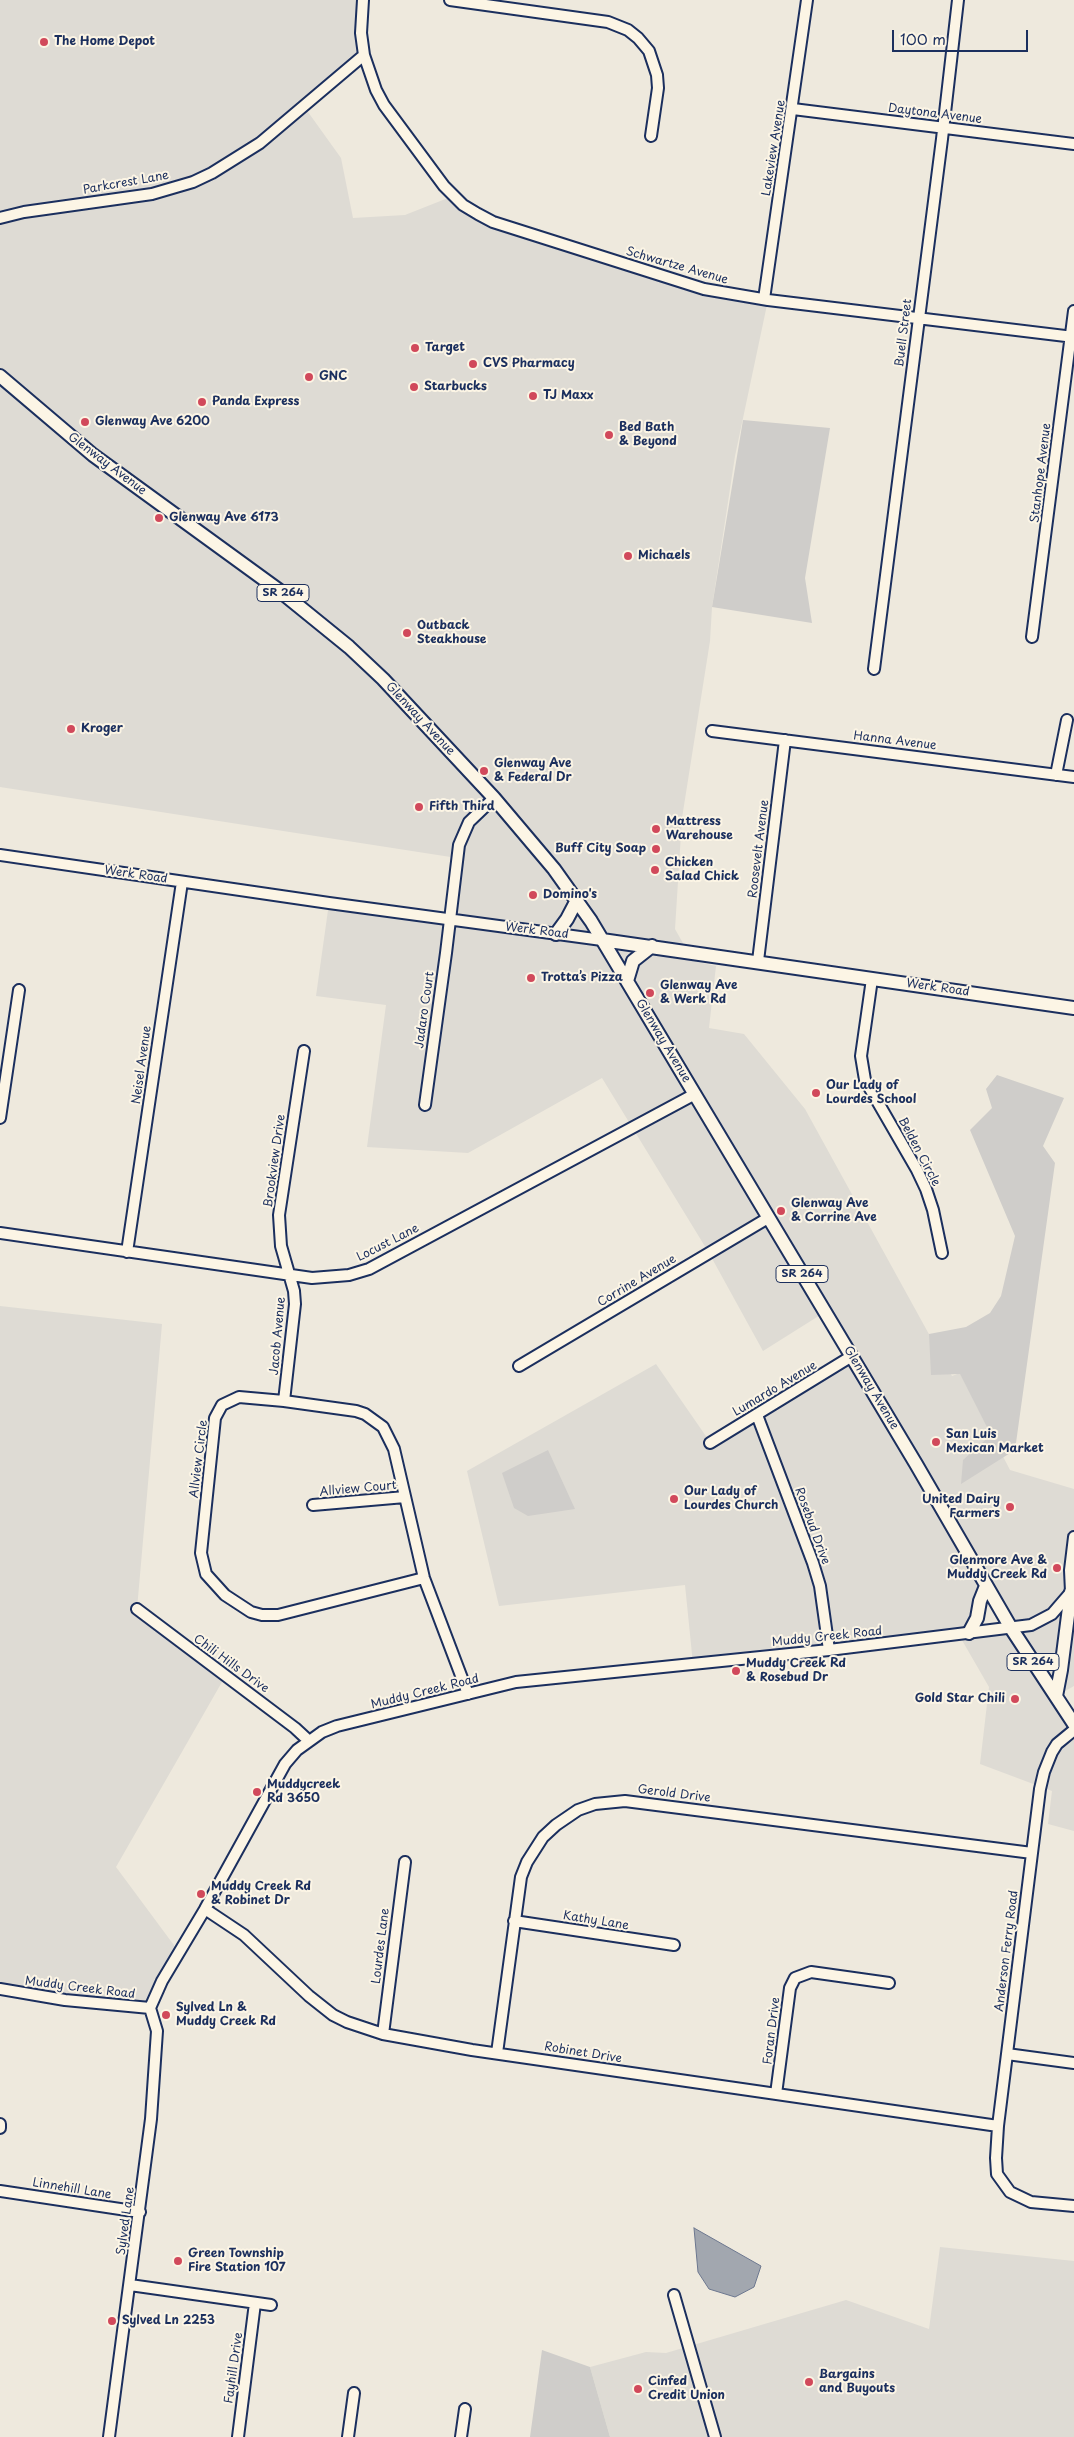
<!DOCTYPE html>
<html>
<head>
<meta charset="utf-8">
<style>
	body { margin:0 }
	#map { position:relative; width:1074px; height:2437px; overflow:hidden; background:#eee9dd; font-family:"Playpen Sans",sans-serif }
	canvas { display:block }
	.scale { position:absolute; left:892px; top:30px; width:136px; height:22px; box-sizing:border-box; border:2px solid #1b2f5e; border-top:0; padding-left:6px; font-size:15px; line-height:18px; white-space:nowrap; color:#1b2f5e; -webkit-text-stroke:4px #fcf5e5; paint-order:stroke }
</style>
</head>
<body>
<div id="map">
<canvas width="1074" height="2437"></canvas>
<div class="scale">100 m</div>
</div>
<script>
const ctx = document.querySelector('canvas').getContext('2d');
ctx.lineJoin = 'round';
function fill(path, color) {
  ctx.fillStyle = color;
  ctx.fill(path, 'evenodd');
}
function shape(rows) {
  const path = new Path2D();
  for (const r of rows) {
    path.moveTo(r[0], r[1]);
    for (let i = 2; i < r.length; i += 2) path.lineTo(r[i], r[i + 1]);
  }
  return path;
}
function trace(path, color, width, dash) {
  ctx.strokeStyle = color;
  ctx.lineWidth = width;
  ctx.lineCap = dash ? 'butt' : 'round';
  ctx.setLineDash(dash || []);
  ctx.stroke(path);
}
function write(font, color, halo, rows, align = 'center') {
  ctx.font = font + ' "Playpen Sans",sans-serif';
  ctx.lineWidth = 4;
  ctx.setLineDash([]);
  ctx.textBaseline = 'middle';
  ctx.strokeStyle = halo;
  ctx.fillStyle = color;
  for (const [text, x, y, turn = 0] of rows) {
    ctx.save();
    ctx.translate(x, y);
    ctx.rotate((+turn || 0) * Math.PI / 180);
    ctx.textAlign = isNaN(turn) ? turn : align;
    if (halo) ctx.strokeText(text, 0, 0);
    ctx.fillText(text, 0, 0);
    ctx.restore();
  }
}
fill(shape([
	[0,0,363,0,364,55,303,105,341,158,353,218,405,215,453,196,478,214,684,283,768,300,735,456,712,607,710,641,682,818,675,929,693,961,716,966,709,1028,744,1034,805,1109,952,1376,960,1373,1010,1470,1074,1489,1074,1686,1056,1696,1074,1724,1074,1831,1048,1824,1052,1791,980,1764,989,1687,959,1635,693,1664,685,1585,499,1606,467,1471,656,1364,710,1442,852,1356,825,1312,763,1351,709,1253,602,1078,468,1153,367,1147,386,1005,316,996,329,903,450,920,457,858,0,787],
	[986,1586,1011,1628,969,1633],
	[0,1306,162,1324,137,1609,226,1675,116,1867,179,1952,150,2008,0,1989],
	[940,2247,1074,2261,1074,2437,610,2437,590,2367,646,2352,666,2353,846,2300,929,2329]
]), '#dedbd4');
fill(shape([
	[743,420,830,428,805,578,812,623,712,607],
	[997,1075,1064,1098,1043,1146,1055,1163,1015,1450,961,1484,963,1460,991,1435,960,1374,931,1375,929,1334,966,1327,990,1313,1001,1296,1015,1236,970,1130,992,1108,986,1089],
	[548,1450,575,1509,528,1516,514,1508,502,1473],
	[542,2350,590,2367,610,2437,530,2437]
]), '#cfcdca');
const water = shape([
	[694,2228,761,2266,754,2287,735,2297,709,2289,698,2272,694,2228]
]);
fill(water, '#a2a7af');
trace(water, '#6c778f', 1);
const minor = shape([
	[363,0,361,33,364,55,376,90,384,105,444,186,463,205,478,214,493,222,704,289,768,300,1074,337],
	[450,0,608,22,628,30,638,38,649,51,657,75,658,88,651,136],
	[793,109,1074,144],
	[0,218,24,212,152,194,193,182,212,173,260,143,364,55],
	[764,299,807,0],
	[1032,637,1074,311],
	[874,669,942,139,958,0],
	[712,731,1074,777],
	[1056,775,1067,720],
	[0,855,329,903,602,940],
	[758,961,785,740],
	[872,979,861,1056,865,1080,917,1170,926,1189,933,1210,942,1253],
	[425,1105,446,953,459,845,469,822,494,798],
	[0,1118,19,990],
	[0,1233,312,1278,349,1275,369,1269,695,1094],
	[127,1252,182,882],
	[519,1366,768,1218],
	[284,1401,295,1304,294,1291,281,1246,279,1215,304,1051],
	[757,1415,813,1563,820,1586,829,1650],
	[710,1443,852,1356],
	[313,1505,405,1497],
	[424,1578,278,1615,262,1615,251,1612,225,1595,206,1574,201,1553,215,1418,222,1405,239,1397,284,1401,356,1411,365,1414,383,1427,394,1449,424,1578,468,1694],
	[137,1609,295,1728,309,1741],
	[1074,1730,1057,1744,1052,1752,1044,1772,1040,1789,998,2126,996,2158,997,2174,1010,2192,1031,2202,1074,2206],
	[205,1909,244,1935,309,1996,333,2015,347,2022,383,2034,472,2050,998,2126],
	[514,1921,674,1945],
	[0,1989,65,2000,150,2008],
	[150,2008,162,1981,205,1909,285,1764,297,1750,322,1732,337,1726,516,1682,829,1650,1031,1625,1052,1614,1071,1592,1070,1570,1074,1537],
	[383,2034,405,1862],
	[497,2053,521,1877,527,1862,543,1837,556,1825,578,1810,595,1804,625,1801,1032,1853],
	[1007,2054,1074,2063],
	[776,2094,790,1988,795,1978,811,1972,889,1983],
	[0,2128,0,2124],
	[0,2191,140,2212],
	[130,2285,271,2305],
	[674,2295,715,2437],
	[109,2437,151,2119,157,2031,150,2008],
	[238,2437,255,2303],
	[348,2437,354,2393],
	[461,2437,465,2409]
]);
const major = shape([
	[0,376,93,455,280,591,349,647,383,679,494,798,554,869,591,921,916,1464,1011,1628,1074,1724],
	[556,934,567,919,577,900],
	[602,940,1074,1008],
	[627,981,633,961,652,946],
	[969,1633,977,1618,980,1601,986,1586],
	[1056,1696,1061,1670,1071,1592]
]);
trace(minor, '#1b2f5e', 14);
trace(major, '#1b2f5e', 16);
trace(minor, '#fcf5e5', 10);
trace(major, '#fcf5e5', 12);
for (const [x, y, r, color] of [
	[44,42,5,"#d1495b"],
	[415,348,5,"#d1495b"],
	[473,364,5,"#d1495b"],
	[309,377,5,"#d1495b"],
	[414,387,5,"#d1495b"],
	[533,396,5,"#d1495b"],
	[202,402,5,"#d1495b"],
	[85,422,5,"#d1495b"],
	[609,435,5,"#d1495b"],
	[159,518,5,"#d1495b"],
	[628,556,5,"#d1495b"],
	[407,633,5,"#d1495b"],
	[71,729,5,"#d1495b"],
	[484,771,5,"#d1495b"],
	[419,807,5,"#d1495b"],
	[656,829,5,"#d1495b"],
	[656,849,5,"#d1495b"],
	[655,870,5,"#d1495b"],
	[533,895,5,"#d1495b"],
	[531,978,5,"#d1495b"],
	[650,993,5,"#d1495b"],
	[816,1093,5,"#d1495b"],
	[781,1211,5,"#d1495b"],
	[936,1442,5,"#d1495b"],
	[674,1499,5,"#d1495b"],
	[1010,1507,5,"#d1495b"],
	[1057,1568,5,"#d1495b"],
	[736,1671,5,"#d1495b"],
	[1015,1699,5,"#d1495b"],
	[257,1792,5,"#d1495b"],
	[201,1894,5,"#d1495b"],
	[166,2015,5,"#d1495b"],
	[178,2261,5,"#d1495b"],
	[112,2321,5,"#d1495b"],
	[809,2382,5,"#d1495b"],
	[638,2389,5,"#d1495b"]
]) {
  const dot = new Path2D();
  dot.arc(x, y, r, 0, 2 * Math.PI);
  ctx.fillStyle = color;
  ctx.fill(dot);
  trace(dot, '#fcf5e5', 2);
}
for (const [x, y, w] of [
	[283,593,52],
	[802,1274,52],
	[1033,1662,52]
]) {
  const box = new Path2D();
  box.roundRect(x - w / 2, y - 8.5, w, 17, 4);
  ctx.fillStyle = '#fcf5e5';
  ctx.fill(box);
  trace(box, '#1b2f5e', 1);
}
write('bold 11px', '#1b2f5e', null, [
	["SR 264",283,593],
	["SR 264",802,1274],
	["SR 264",1033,1662]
]);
write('bold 12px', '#1b2f5e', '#fcf5e5', [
	["The Home Depot",54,42],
	["Target",425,348],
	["CVS Pharmacy",483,364],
	["GNC",319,377],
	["Starbucks",424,387],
	["TJ Maxx",543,396],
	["Panda Express",212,402],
	["Glenway Ave 6200",95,422],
	["Bed Bath",619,428],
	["& Beyond",619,442],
	["Glenway Ave 6173",169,518],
	["Michaels",638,556],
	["Outback",417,626],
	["Steakhouse",417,640],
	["Kroger",81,729],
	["Glenway Ave",494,764],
	["& Federal Dr",494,778],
	["Fifth Third",429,807],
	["Mattress",666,822],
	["Warehouse",666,836],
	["Buff City Soap",646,849,"right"],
	["Chicken",665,863],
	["Salad Chick",665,877],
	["Domino's",543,895],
	["Trotta’s Pizza",541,978],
	["Glenway Ave",660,986],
	["& Werk Rd",660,1000],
	["Our Lady of",826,1086],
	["Lourdes School",826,1100],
	["Glenway Ave",791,1204],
	["& Corrine Ave",791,1218],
	["San Luis",946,1435],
	["Mexican Market",946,1449],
	["Our Lady of",684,1492],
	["Lourdes Church",684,1506],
	["United Dairy",1000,1500,"right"],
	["Farmers",1000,1514,"right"],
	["Glenmore Ave &",1047,1561,"right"],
	["Muddy Creek Rd",1047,1575,"right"],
	["Muddy Creek Rd",746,1664],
	["& Rosebud Dr",746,1678],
	["Gold Star Chili",1005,1699,"right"],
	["Muddycreek",267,1785],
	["Rd 3650",267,1799],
	["Muddy Creek Rd",211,1887],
	["& Robinet Dr",211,1901],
	["Sylved Ln &",176,2008],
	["Muddy Creek Rd",176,2022],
	["Green Township",188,2254],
	["Fire Station 107",188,2268],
	["Sylved Ln 2253",122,2321],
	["Bargains",819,2375],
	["and Buyouts",819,2389],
	["Cinfed",648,2382],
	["Credit Union",648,2396]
], 'left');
write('12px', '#1b2f5e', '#fcf5e5', [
	["Daytona Avenue",935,114,7],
	["Lakeview Avenue",774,148,-81],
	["Parkcrest Lane",126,183,-10],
	["Schwartze Avenue",677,266,16],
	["Buell Street",904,333,-83],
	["Glenway Avenue",107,464,37],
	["Stanhope Avenue",1041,473,-83],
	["Glenway Avenue",420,719,47],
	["Hanna Avenue",895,741,7],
	["Roosevelt Avenue",759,849,-83],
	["Werk Road",136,875,8],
	["Werk Road",537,931,7],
	["Werk Road",938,988,8],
	["Jadaro Court",425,1010,-82],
	["Glenway Avenue",663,1041,59],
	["Neisel Avenue",142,1065,-82],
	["Belden Circle",919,1152,62],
	["Brookview Drive",275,1161,-82],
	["Locust Lane",388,1243,-27],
	["Corrine Avenue",637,1281,-31],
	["Jacob Avenue",278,1336,-85],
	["Glenway Avenue",871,1388,59],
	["Lumardo Avenue",775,1389,-31],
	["Allview Circle",199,1459,-83],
	["Allview Court",358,1489,-5],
	["Rosebud Drive",812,1526,70],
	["Muddy Creek Road",827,1637,-6],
	["Chili Hills Drive",231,1664,36],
	["Muddy Creek Road",425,1692,-14],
	["Gerold Drive",674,1794,7],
	["Kathy Lane",596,1921,9],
	["Lourdes Lane",381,1946,-83],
	["Anderson Ferry Road",1007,1951,-83],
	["Muddy Creek Road",80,1988,7],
	["Foran Drive",772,2031,-83],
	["Robinet Drive",583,2053,9],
	["Linnehill Lane",72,2189,9],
	["Sylved Lane",126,2221,-82],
	["Fayhill Drive",234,2368,-82]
]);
</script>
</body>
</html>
